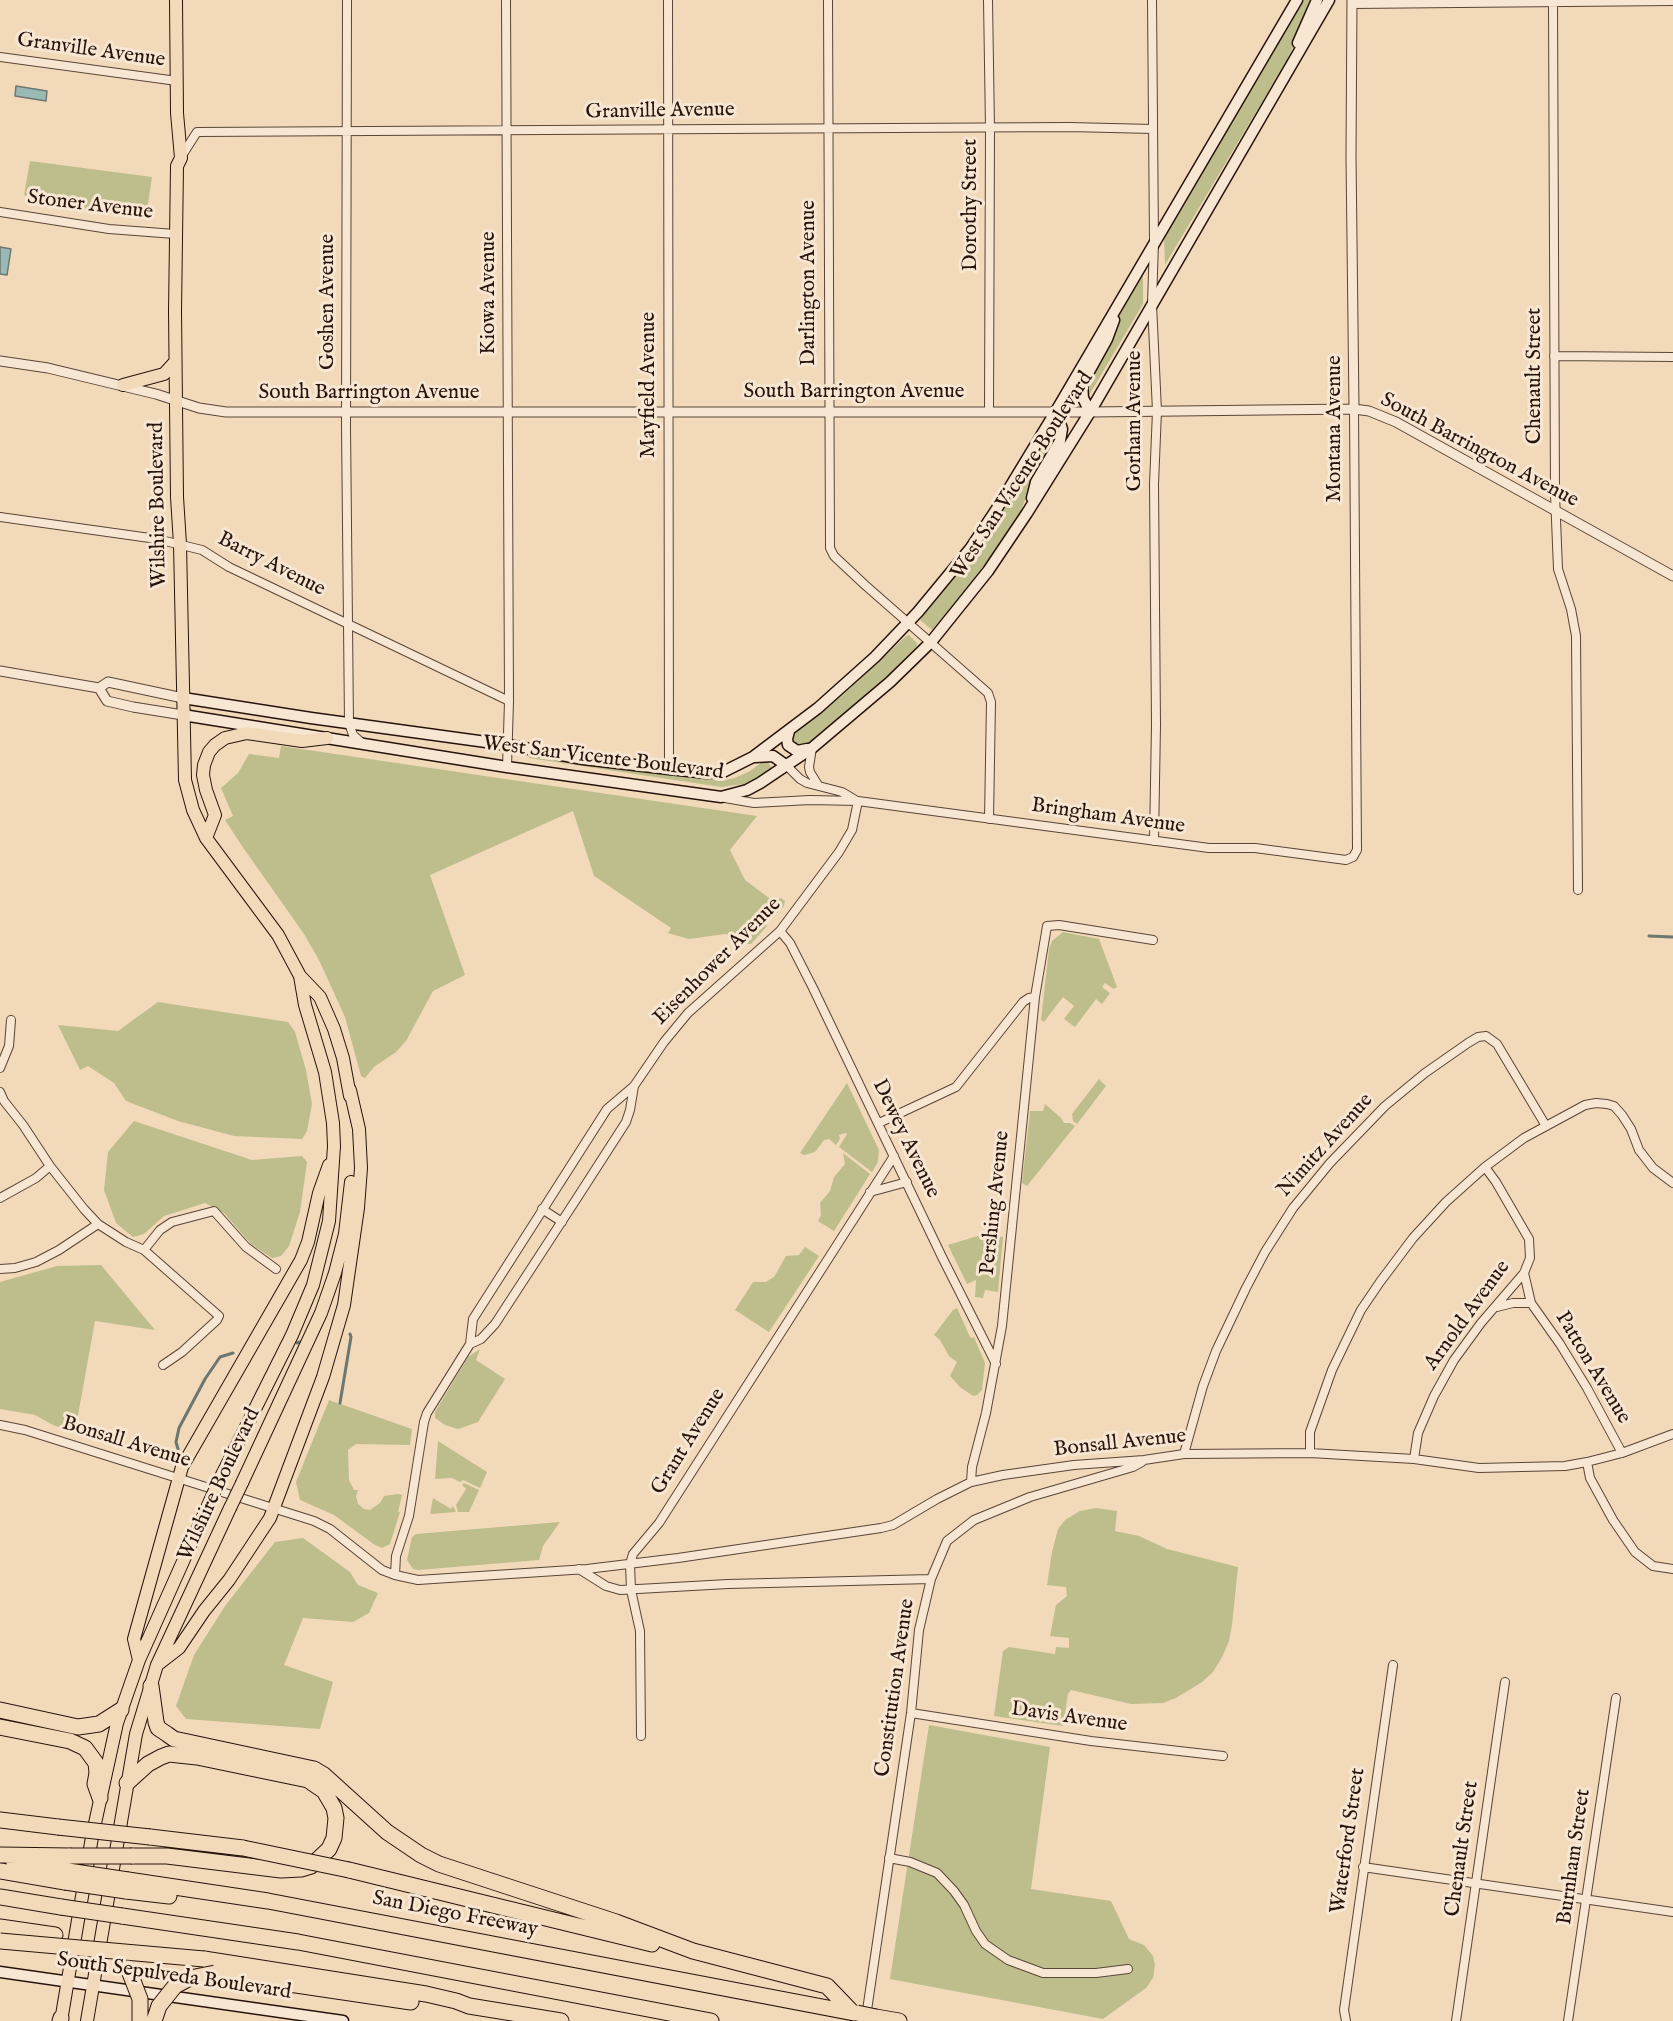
<!DOCTYPE html>
<html>
<head>
<meta charset="utf-8">
<style>
	body { margin:0 }
	canvas { display:block; background:#f1d9b9 }
</style>
</head>
<body>
<canvas width="1673" height="2021"></canvas>
<script>
const ctx = document.querySelector('canvas').getContext('2d');
ctx.lineJoin = 'round';
function fill(path, color) {
  ctx.fillStyle = color;
  ctx.fill(path, 'evenodd');
}
function shape(rows) {
  const path = new Path2D();
  for (const r of rows) {
    path.moveTo(r[0], r[1]);
    for (let i = 2; i < r.length; i += 2) path.lineTo(r[i], r[i + 1]);
  }
  return path;
}
function trace(path, color, width, dash) {
  ctx.strokeStyle = color;
  ctx.lineWidth = width;
  ctx.lineCap = dash ? 'butt' : 'round';
  ctx.setLineDash(dash || []);
  ctx.stroke(path);
}
function write(font, color, halo, rows, align = 'center') {
  ctx.font = font + ' "IM FELL English",serif';
  ctx.lineWidth = 6;
  ctx.setLineDash([]);
  ctx.textBaseline = 'middle';
  ctx.strokeStyle = halo;
  ctx.fillStyle = color;
  for (const [text, x, y, turn = 0] of rows) {
    ctx.save();
    ctx.translate(x, y);
    ctx.rotate((+turn || 0) * Math.PI / 180);
    ctx.textAlign = isNaN(turn) ? turn : align;
    if (halo) ctx.strokeText(text, 0, 0);
    ctx.fillText(text, 0, 0);
    ctx.restore();
  }
}
fill(shape([
	[1304,0,1314,0,1287,60,1165,265,1164,237],
	[30,161,152,177,147,210,149,213,143,218,28,202,29,196,24,195],
	[1143,276,1143,304,1088,397,1086,397,1086,380,1123,308],
	[1056,423,1058,434,1031,485,1020,513,996,549,962,595,932,630,920,620,976,551],
	[909,635,917,643,917,646,884,679,844,715,804,746,800,747,792,744,792,734,844,694,906,636],
	[281,746,757,816,730,850,745,880,773,901,781,898,785,901,784,906,777,913,771,910,764,922,767,926,751,944,745,944,734,936,725,934,689,939,668,933,671,928,594,876,573,811,430,875,465,975,433,991,406,1041,396,1052,374,1067,365,1078,361,1076,345,1017,319,960,304,934,242,846,225,820,233,816,221,788,238,773,249,754,279,758],
	[530,754,720,781,735,778,750,771,766,759,772,768,762,776,744,784,721,787,529,758],
	[1063,932,1099,939,1117,987,1114,989,1105,983,1102,987,1110,993,1102,1004,1096,999,1075,1027,1064,1019,1074,1006,1063,997,1044,1022,1041,1020,1049,949,1052,941],
	[158,1002,288,1022,295,1032,306,1070,312,1104,307,1131,302,1139,234,1136,178,1121,126,1101,114,1083,88,1066,80,1070,58,1025,118,1031],
	[1099,1079,1106,1086,1077,1124,1073,1121,1072,1114],
	[847,1083,879,1150,878,1162,872,1172,839,1147,847,1134,846,1133,839,1135,840,1139,836,1145,829,1139,824,1140,815,1152,804,1155,800,1153],
	[1045,1104,1061,1118,1064,1123,1070,1123,1075,1126,1027,1186,1022,1183,1030,1111,1043,1111],
	[134,1121,252,1160,302,1156,307,1162,300,1212,289,1246,281,1256,272,1258,251,1244,224,1213,205,1203,164,1216,144,1234,133,1237,116,1223,104,1190,108,1152],
	[843,1153,870,1174,834,1231,818,1221,821,1215,820,1203,830,1191,834,1177,845,1164],
	[981,1235,1003,1237,998,1292,985,1290,983,1298,975,1297,976,1280,967,1284,948,1245],
	[805,1247,819,1256,769,1332,735,1310,753,1282,766,1282,774,1277,786,1256,799,1255],
	[101,1265,155,1330,95,1321,75,1432,53,1425,35,1415,0,1409,0,1282,57,1266],
	[957,1308,970,1337,972,1338,974,1337,985,1363,982,1390,977,1395,973,1396,960,1387,950,1376,957,1362,949,1356,940,1340,934,1335,953,1310],
	[480,1349,476,1360,505,1379,478,1422,458,1429,445,1425,435,1418,435,1412,468,1357],
	[329,1400,412,1429,410,1445,356,1444,348,1450,349,1480,354,1490,358,1490,356,1496,358,1504,364,1509,370,1510,380,1503,384,1496,398,1494,402,1495,398,1512,400,1512,390,1544,382,1548,375,1545,334,1515,300,1500,296,1482],
	[438,1441,487,1472,480,1488,463,1480,460,1482,452,1478,435,1479],
	[464,1483,479,1490,469,1512,458,1512,456,1505,466,1489,462,1485],
	[433,1498,451,1509,453,1506,456,1512,430,1514],
	[1096,1508,1117,1511,1115,1531,1139,1536,1167,1549,1238,1567,1232,1625,1229,1641,1222,1657,1213,1672,1202,1682,1176,1698,1163,1703,1131,1704,1071,1690,1068,1694,1063,1726,994,1716,1003,1651,1009,1647,1055,1654,1056,1647,1069,1648,1069,1638,1050,1636,1056,1605,1067,1596,1066,1587,1047,1585,1052,1552,1058,1529,1065,1520,1080,1511],
	[560,1522,543,1546,539,1560,418,1570,413,1569,407,1560,412,1537,416,1534],
	[303,1538,350,1572,358,1585,378,1593,369,1613,353,1622,303,1618,284,1665,333,1682,320,1729,186,1719,176,1706,194,1655,225,1606,275,1542],
	[929,1725,1050,1747,1031,1889,1111,1901,1129,1939,1144,1945,1153,1956,1155,1965,1153,1978,1146,1988,1103,2019,890,1979]
]), '#bebe8c');
const water = shape([
	[16,86,47,91,46,101,15,96,16,86],
	[0,247,11,249,7,275,0,274,0,247]
]);
fill(water, '#9bb9b4');
trace(water, '#6d7771', 1.5);
trace(shape([
	[1649,936,1673,937],
	[297,1343,300,1342],
	[340,1403,351,1337,350,1334],
	[178,1449,176,1442,179,1428,205,1379,220,1357,233,1353]
]), '#6d7771', 3);
const minor = shape([
	[347,0,346,426,349,723,353,735,362,743],
	[506,0,509,701,507,767],
	[668,0,669,769],
	[828,0,830,548,834,556,865,585,988,693,991,702,989,819],
	[988,0,990,128,989,411],
	[1152,0,1154,242,1152,304,1157,411,1154,484,1156,725,1154,841],
	[1553,3,1555,495,1558,569,1571,609,1576,636,1578,890],
	[1352,4,1673,1],
	[0,57,177,81],
	[181,157,197,132,1069,127,1153,129],
	[0,212,109,229,175,234],
	[1554,356,1673,357],
	[0,517,157,539,202,550,229,567,509,701],
	[812,748,809,767,810,772,818,785],
	[787,766,800,779,807,783,842,792,857,801],
	[725,798,754,803,810,800,858,801,1209,848,1255,848,1346,860,1353,857,1357,850,1354,409],
	[780,931,790,943,813,988,942,1257,996,1364],
	[0,1068,9,1046,11,1020],
	[0,1092,4,1101,23,1125,50,1166,36,1178,0,1198],
	[879,1123,956,1087,1023,1002,1029,998,1035,997],
	[50,1166,84,1209,98,1224],
	[870,1192,907,1182],
	[542,1209,562,1222],
	[144,1250,160,1230,172,1222,214,1211,246,1247,276,1269],
	[0,1269,15,1268,36,1262,59,1250,98,1224,126,1242,144,1250,219,1316,217,1320,182,1352,163,1365],
	[1524,1273,1531,1303,1560,1344,1587,1388,1622,1453],
	[1497,1307,1513,1303,1531,1303],
	[470,1344,481,1339,495,1324,579,1195,626,1122,630,1110,634,1086],
	[0,1425,25,1430,314,1521,330,1529,382,1570,395,1575,418,1580,587,1569,678,1558,881,1528,893,1525,937,1499,971,1482,1003,1475,1074,1465,1144,1460,1184,1454,1310,1453,1414,1459,1479,1468,1565,1466,1587,1462,1622,1453,1673,1434],
	[1310,1453,1310,1432,1332,1370,1361,1310,1380,1282,1413,1238,1446,1202,1485,1167,1524,1138,1585,1105,1596,1103,1607,1104,1614,1106,1622,1115,1631,1129,1639,1150,1653,1168,1673,1183],
	[1184,1454,1203,1386,1216,1351,1246,1288,1265,1252,1293,1208,1330,1163,1385,1106,1425,1073,1468,1043,1478,1037,1486,1036,1497,1044,1546,1126],
	[1414,1459,1418,1433,1434,1396,1454,1360,1481,1323,1524,1273,1530,1258,1529,1239,1496,1182,1485,1167],
	[1587,1462,1590,1478,1613,1520,1635,1552,1653,1566,1673,1569],
	[971,1482,972,1467,986,1413,1002,1326,1035,997,1047,926,1059,925,1153,940],
	[579,1569,606,1586,620,1590,728,1584,931,1579],
	[395,1575,396,1556,409,1516,424,1422,427,1413,470,1344,473,1319,607,1109,634,1086,664,1042,688,1013,780,931,839,852,852,830,858,801],
	[911,1713,1091,1741,1223,1756],
	[641,1736,640,1631,631,1590,630,1564,633,1554,659,1523,894,1156],
	[889,1858,910,1862,937,1873,954,1891,964,1905,976,1931,985,1944,1008,1960,1043,1973,1096,1973,1128,1969],
	[1363,1867,1673,1912],
	[866,2017,911,1713,919,1630,931,1579,947,1541,974,1520,1030,1497,1133,1467,1142,1462],
	[1346,2021,1344,2010,1393,1665],
	[1456,2021,1505,1682],
	[1568,2021,1616,1698]
]);
const tertiary = shape([
	[1352,0,1351,156,1354,409],
	[0,361,48,368,156,394,199,408,226,412,1090,412,1354,409,1369,411,1396,422,1673,576],
	[0,671,99,688,108,682,183,698],
	[99,688,107,701,133,707,183,715]
]);
const secondary = shape([
	[1298,43,1317,0],
	[1090,412,1083,398,1082,384,1107,339,1114,320],
	[1032,498,1036,482,1060,441,1062,429,1056,411],
	[183,698,311,718,508,745,583,759,669,769,708,773,723,772,753,757,818,708,875,657,918,612,970,549,996,510,1056,411,1297,0],
	[183,715,507,767,721,797,747,790,760,783,812,748,890,682,931,642,988,571,1027,513,1090,412,1329,0],
	[789,731,787,739,788,745,797,751,807,749],
	[755,757,773,756,787,766],
	[0,1972,343,2021]
]);
const primary = shape([
	[176,0,177,113,181,158,177,166,175,311,177,497,180,544,185,780,193,810,206,838,278,935,300,976,305,1005,325,1072,333,1123,334,1146,329,1221,313,1285,292,1335,221,1477],
	[123,385,164,374,175,362],
	[206,838,215,815,206,790,203,775,204,765,209,752,215,745,225,738,247,733,302,741,327,738],
	[300,976,320,997,334,1029,343,1058,350,1096],
	[242,1483,321,1313,335,1273,345,1234,351,1182],
	[139,1660,134,1639,182,1467,301,1260,308,1242,319,1193,329,1165],
	[157,1665,179,1648,204,1611,229,1580,270,1518,323,1377,344,1305,358,1208,361,1168,359,1129,350,1090],
	[61,2021,92,1837,117,1723,139,1660,210,1501],
	[87,2021,136,1734,157,1665,230,1508]
]);
const motorway = shape([
	[151,1686,156,1722,158,1728,167,1734,174,1739,314,1769,324,1775,387,1832,421,1855,439,1864,616,1922,693,1951,827,1986,852,2012],
	[0,1710,78,1727,99,1724,121,1710],
	[0,1727,70,1741,85,1748,96,1763,97,1773,95,1784,100,1798],
	[127,1783,148,1764,161,1757,169,1754,197,1757,308,1780,324,1791,334,1808,336,1818,334,1838,329,1849,311,1866,301,1869,281,1870,167,1856,132,1856],
	[0,1820,58,1827],
	[150,1837,243,1848],
	[0,1855,70,1856],
	[14,1863,68,1871],
	[349,1870,652,1944],
	[0,1871,65,1882],
	[128,1880,268,1901,854,2013],
	[126,1891,169,1896],
	[0,1897,61,1907],
	[122,1916,298,1942,711,2021],
	[0,1927,55,1935],
	[204,1959,426,1994,456,2001,469,2006,561,2021],
	[215,1973,411,2002],
	[876,2017,899,2021],
	[60,2021,61,2018]
]);
trace(minor, '#5a4537', 10);
trace(tertiary, '#5a4537', 11);
trace(secondary, '#28140c', 13);
trace(primary, '#28140c', 14);
trace(motorway, '#28140c', 17);
trace(minor, '#f6e6d2', 8);
trace(tertiary, '#f6e6d2', 9);
trace(secondary, '#f6e6d2', 10);
trace(primary, '#f1d9b9', 12);
trace(motorway, '#f1d9b9', 15);
const primaryBridge = shape([
	[210,1501,221,1477],
	[230,1508,242,1483]
]);
const motorwayBridge = shape([
	[58,1827,150,1837],
	[243,1848,349,1870],
	[70,1856,132,1856],
	[68,1871,128,1880],
	[65,1882,126,1891],
	[61,1907,122,1916],
	[0,1941,204,1959],
	[128,1968,140,1999,140,2021],
	[857,2013,876,2017],
	[154,2021,159,2006,175,1986,190,1978,215,1973]
]);
trace(primaryBridge, '#28140c', 14, []);
trace(motorwayBridge, '#28140c', 17, []);
trace(primaryBridge, '#f1d9b9', 12);
trace(motorwayBridge, '#f1d9b9', 15);
write('21px', '#28140c', '#f6e6d2', [
	["Granville Avenue",91,51,8],
	["Granville Avenue",660,112,-1],
	["Dorothy Street",972,205,-90],
	["Stoner Avenue",90,206,7],
	["Darlington Avenue",810,283,-90],
	["Kiowa Avenue",490,293,-90],
	["Goshen Avenue",329,302,-90],
	["Chenault Street",1536,376,-90],
	["Mayfield Avenue",650,385,-90],
	["South Barrington Avenue",854,393],
	["South Barrington Avenue",369,394],
	["Gorham Avenue",1136,421,-90],
	["Montana Avenue",1336,429,-90],
	["South Barrington Avenue",1479,451,28],
	["West San Vicente Boulevard",1023,476,-57],
	["Wilshire Boulevard",159,505,-91],
	["Barry Avenue",271,565,27],
	["West San Vicente Boulevard",603,759,7],
	["Bringham Avenue",1108,817,8],
	["Eisenhower Avenue",718,962,-45],
	["Dewey Avenue",905,1139,64],
	["Nimitz Avenue",1326,1146,-48],
	["Pershing Avenue",996,1203,-84],
	["Arnold Avenue",1468,1316,-54],
	["Patton Avenue",1592,1368,59],
	["Grant Avenue",689,1442,-58],
	["Bonsall Avenue",126,1443,17],
	["Bonsall Avenue",1120,1444,-6],
	["Wilshire Boulevard",220,1485,-65],
	["Constitution Avenue",896,1688,-82],
	["Davis Avenue",1069,1718,8],
	["Waterford Street",1349,1841,-82],
	["Chenault Street",1463,1849,-82],
	["Burnham Street",1575,1857,-82],
	["San Diego Freeway",455,1915,11],
	["South Sepulveda Boulevard",174,1977,8]
]);
</script>
</body>
</html>
